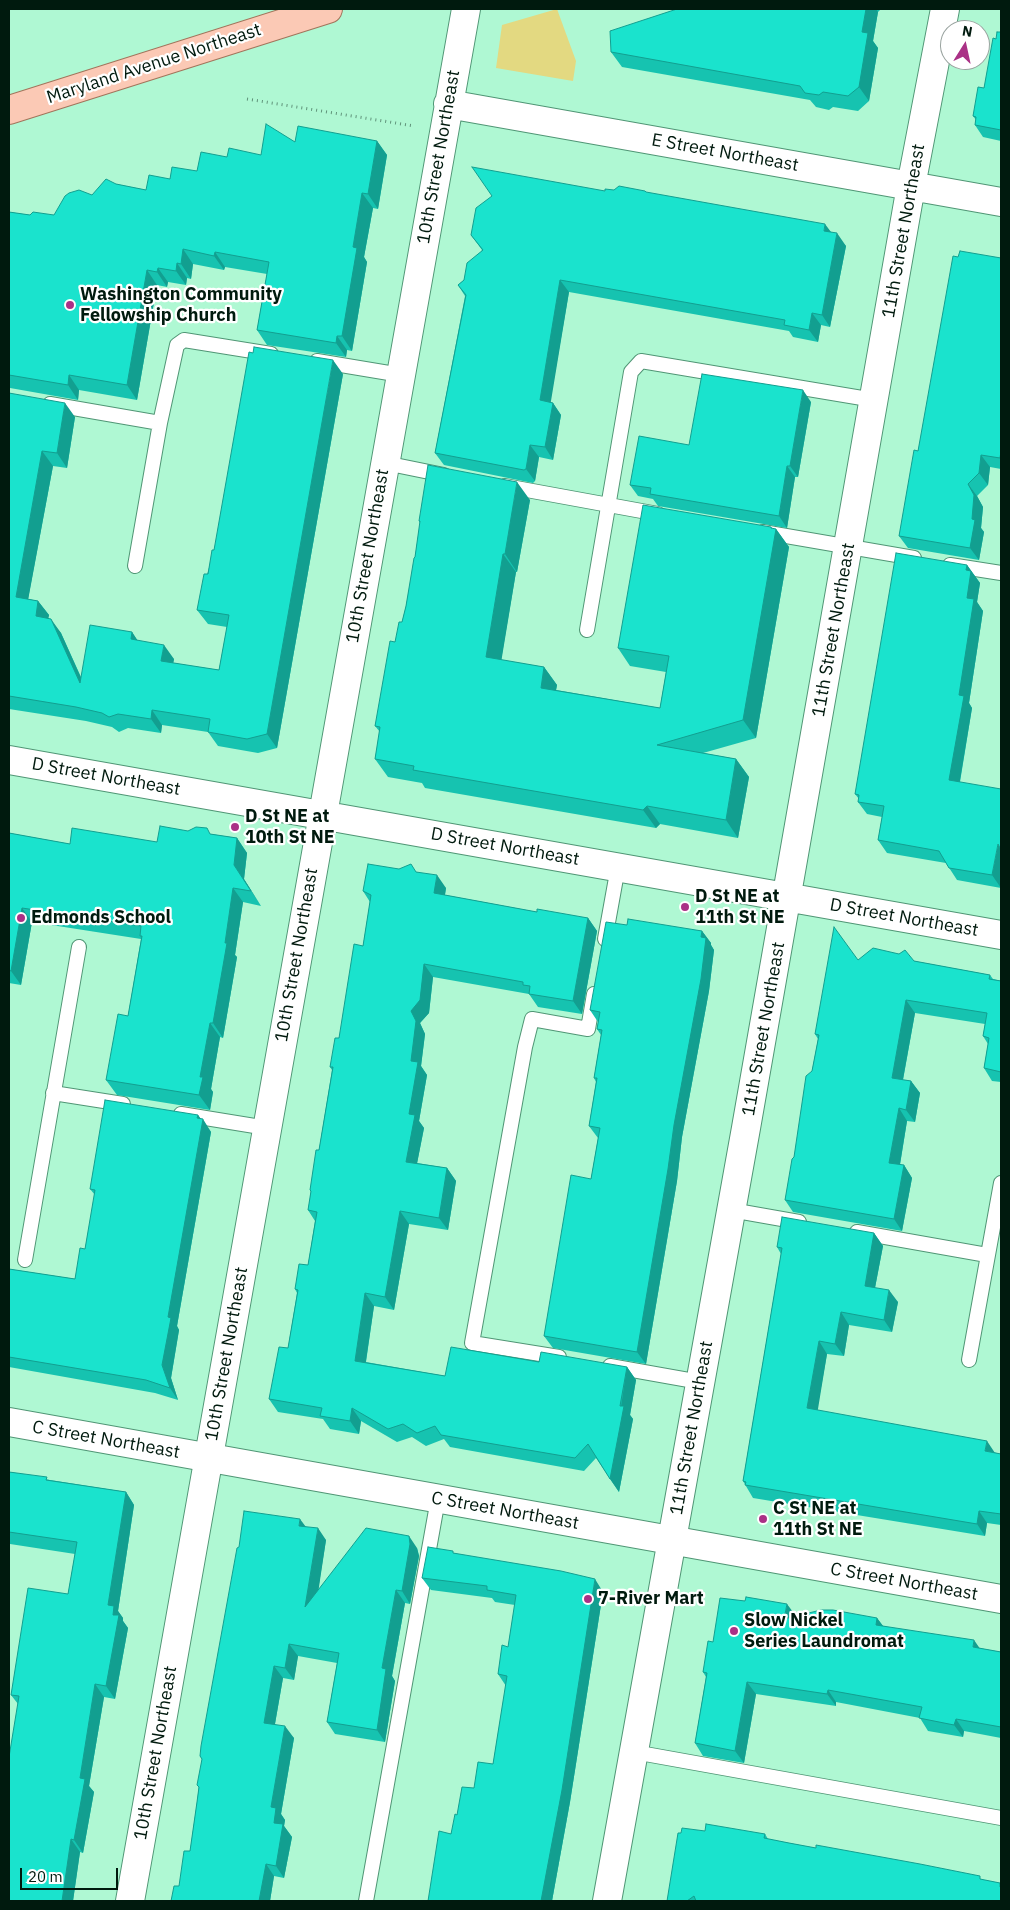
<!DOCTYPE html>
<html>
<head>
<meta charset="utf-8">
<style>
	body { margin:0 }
	#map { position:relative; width:1010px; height:1910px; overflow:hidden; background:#aff8d3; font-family:"IBM Plex Sans",sans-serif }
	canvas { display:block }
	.frame { position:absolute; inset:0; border:10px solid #001a0e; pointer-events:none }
	.north { position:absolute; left:940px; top:20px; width:50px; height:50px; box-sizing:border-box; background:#fff; border:1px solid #99a39f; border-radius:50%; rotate:10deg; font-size:14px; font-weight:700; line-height:20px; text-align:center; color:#001a0e }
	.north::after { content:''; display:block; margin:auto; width:18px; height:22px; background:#aa3186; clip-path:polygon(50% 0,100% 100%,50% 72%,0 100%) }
	.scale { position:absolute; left:20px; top:1868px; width:98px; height:22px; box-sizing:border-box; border:2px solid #001a0e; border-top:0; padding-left:6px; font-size:15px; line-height:18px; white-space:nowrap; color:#001a0e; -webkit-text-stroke:4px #fff; paint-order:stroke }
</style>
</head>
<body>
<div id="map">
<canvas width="1010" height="1910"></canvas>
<div class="frame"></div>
<div class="north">N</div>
<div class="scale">20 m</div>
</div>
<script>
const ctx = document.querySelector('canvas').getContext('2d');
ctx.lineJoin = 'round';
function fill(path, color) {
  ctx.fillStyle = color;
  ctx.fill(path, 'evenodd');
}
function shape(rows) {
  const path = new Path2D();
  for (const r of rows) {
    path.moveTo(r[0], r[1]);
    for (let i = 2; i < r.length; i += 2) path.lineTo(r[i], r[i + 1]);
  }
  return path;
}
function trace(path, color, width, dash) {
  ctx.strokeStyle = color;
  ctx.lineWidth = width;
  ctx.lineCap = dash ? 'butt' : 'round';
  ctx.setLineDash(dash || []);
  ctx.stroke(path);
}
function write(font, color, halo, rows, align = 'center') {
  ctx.font = font + ' "IBM Plex Sans",sans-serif';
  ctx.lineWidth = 4.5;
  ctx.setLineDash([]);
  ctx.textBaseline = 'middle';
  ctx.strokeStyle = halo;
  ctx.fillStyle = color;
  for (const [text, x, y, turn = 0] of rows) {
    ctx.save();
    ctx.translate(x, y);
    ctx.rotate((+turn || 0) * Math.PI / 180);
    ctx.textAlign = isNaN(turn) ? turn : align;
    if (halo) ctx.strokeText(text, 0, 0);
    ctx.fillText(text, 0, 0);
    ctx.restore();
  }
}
fill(shape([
	[557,9,576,61,573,81,496,68,502,25]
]), '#e3d981');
const service = shape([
	[317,361,401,375],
	[50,404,160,423],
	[385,463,444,475],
	[505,486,658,514],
	[763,532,914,558],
	[950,565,1001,573],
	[135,566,160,423,177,345,184,340,271,354],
	[587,630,631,372,641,361,874,400],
	[605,939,618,867],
	[53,1093,123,1104],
	[181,1114,267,1128],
	[731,1210,799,1222],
	[857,1232,987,1255],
	[25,1260,79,947],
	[559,1357,472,1343,525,1047,532,1019,588,1029,594,994],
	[969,1360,1001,1183],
	[610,1366,700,1382],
	[634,1752,1001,1818],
	[366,1901,438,1499]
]);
const minor = shape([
	[448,104,1001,202],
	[9,760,1001,935],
	[130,1901,466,9],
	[607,1901,746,1128,911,186,945,9]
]);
const secondary = shape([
	[9,1422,1001,1599]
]);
const primary = shape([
	[9,110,328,9]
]);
trace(service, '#509675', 16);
trace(minor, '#509675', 30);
trace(secondary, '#509675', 30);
trace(primary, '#a1745b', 30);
trace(shape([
	[247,99,414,126]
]), '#60937a', 3, [1, 4]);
trace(service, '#fff', 14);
trace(minor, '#fff', 28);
trace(secondary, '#fff', 28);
trace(primary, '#fbc9b5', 28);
fill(shape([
	[677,9,881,9,878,12,873,41,878,48,869,101,858,111,833,107,829,110,816,107,810,100,622,67,611,52],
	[1001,32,1001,141,983,137,975,125,976,120,973,116,984,88,996,39],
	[377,141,387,155,378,209,373,208,364,257,367,262,352,351,347,350,346,357,267,345,257,330,267,274,225,267,224,270,193,264,191,279,187,278,186,285,168,282,167,287,157,285,137,400,79,390,78,400,10,388,9,389,9,212,30,215,54,215,92,195,116,184,146,190,170,179,197,171,227,157,261,155,295,142],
	[614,190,646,193,831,232,846,246,830,327,821,325,818,342,793,337,789,331,569,292,550,402,553,403,561,415,553,460,539,457,535,481,533,483,444,465,435,453,465,296,458,285,464,280,482,250,471,235,605,191],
	[958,257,1001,258,1001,469,990,467,988,485,977,496,983,507,981,528,984,532,979,560,908,548,899,536,918,451],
	[343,374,277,748,258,753,218,746,208,732,162,725,161,733,128,728,119,732,112,727,86,721,9,709,9,393,75,417,67,468,53,466,28,599,38,601,49,615,48,618,61,633,81,677,132,632,137,640,174,659,173,663,219,670,227,627,208,624,197,610,214,550],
	[811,402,798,477,795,477,787,528,658,506,653,499,638,496,630,485,689,445],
	[530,500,517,572,516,572,501,660,544,667,557,685,556,690,660,708,666,672,630,666,618,648,771,527,772,529,776,529,789,547,756,738,703,753,736,759,749,777,738,838,660,824,656,828,425,788,422,783,388,777,375,759,380,732,375,726,395,642,402,622,406,606,415,557,420,523,419,521],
	[967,565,980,583,977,602,983,611,969,703,972,708,960,782,1001,888,957,880,946,863,887,853,878,840,882,817,867,814,858,802,859,799,855,794],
	[9,833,70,844,157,842,211,834,237,838,247,853,244,879,261,906,243,902,235,955,237,957,223,1038,220,1037,211,1089,213,1092,210,1110,117,1095,106,1080,128,1016,141,939,32,922,21,985,9,983],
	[417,872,446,888,445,895,537,912,588,918,597,931,582,1014,538,1007,529,994,433,977,429,1013,420,1023,425,1034,421,1066,427,1075,419,1121,424,1128,417,1163,447,1168,456,1181,448,1230,409,1224,394,1310,374,1306,366,1362,445,1376,539,1362,627,1367,636,1380,630,1415,633,1419,619,1492,596,1458,584,1471,450,1447,444,1439,426,1446,412,1437,397,1442,361,1421,359,1434,330,1429,323,1419,278,1412,269,1399,288,1348,297,1293,295,1289,308,1265,315,1221,308,1210,311,1192,310,1190,319,1150,332,1070,330,1067,339,1038,363,946,370,902,363,891],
	[627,925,702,931,711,943,711,945,714,950,709,991,682,1137,677,1181,646,1364,553,1348,544,1336,591,1179,598,1138,589,1126,596,1082,594,1078,601,1035,597,1029,598,1022,590,1010],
	[858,960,914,961,990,975,993,979,1001,981,1001,1082,992,1081,984,1068,988,1044,983,1036,985,1024,915,1013,903,1080,911,1081,920,1093,915,1122,907,1121,900,1165,904,1165,912,1178,902,1231,793,1212,785,1200,812,1071,818,1039,815,1034],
	[198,1115,211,1132,177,1326,179,1330,171,1378,178,1400,155,1393,9,1367,9,1269,75,1279,85,1249,95,1195,90,1189],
	[874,1233,883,1246,875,1288,898,1302,892,1332,849,1325,844,1356,827,1354,817,1410,1001,1454,1001,1525,987,1523,985,1536,753,1498,743,1481,781,1254,777,1247],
	[9,1470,10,1472,50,1480,126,1492,134,1505,118,1611,123,1618,123,1621,128,1628,115,1699,104,1697,89,1786,94,1792,83,1853,80,1852,73,1901,9,1901,18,1704,11,1695,68,1594,75,1554,10,1544,9,1549],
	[305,1526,326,1540,318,1590,417,1548,419,1556,410,1604,405,1603,392,1676,395,1681,385,1742,335,1734,327,1722,337,1663,298,1656,294,1680,283,1678,275,1724,294,1738,281,1814,285,1820,284,1826,292,1837,284,1878,274,1876,270,1901,171,1901,179,1886,190,1851,197,1802,202,1759,200,1756],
	[454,1553,603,1592,570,1802,552,1901,428,1901,457,1815,474,1788,493,1764,506,1686,498,1674,508,1647,515,1605,495,1602,492,1598,431,1590,422,1578],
	[745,1601,796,1616,877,1618,883,1626,979,1648,1001,1652,1001,1738,964,1731,963,1737,928,1731,920,1718,836,1702,836,1706,756,1694,744,1763,703,1756,695,1743,706,1677,703,1672,713,1642],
	[705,1831,765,1834,768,1839,789,1843,1000,1883,1001,1884,1001,1901,667,1901,681,1833]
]), '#16c3b0');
fill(shape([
	[866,9,876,9,878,12,873,41,878,48,869,101,859,87,862,32],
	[377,141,387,155,378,209,368,194],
	[362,193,373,208,364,257,367,262,352,351,342,336,353,247],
	[825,224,834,236,824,231],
	[837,233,846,246,830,327,822,315],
	[183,249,193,264,191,279,181,264],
	[215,252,225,267,224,270,214,256],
	[177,263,187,278,186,285,176,271],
	[158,268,168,282,167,287,157,272],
	[147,270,157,285,137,400,127,385],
	[560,280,569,292,549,413,540,400],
	[812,313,821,325,818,342,809,330],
	[337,336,347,350,346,357,336,343],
	[333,360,343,374,277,748,267,734],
	[69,375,79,390,78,400,68,385],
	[803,390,811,402,798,477,790,466],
	[65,403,75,417,67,468,57,453],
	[553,403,561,415,553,460,545,447],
	[530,445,539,457,535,481,526,469],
	[42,451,53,466,26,611,16,597],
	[981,455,990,467,988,485,979,473],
	[787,466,795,477,787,528,779,516],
	[517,482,530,500,517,572,505,554],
	[968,484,977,496,983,507,981,528,984,532,979,560,970,548,972,519],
	[771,527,776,533,776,529,789,547,756,738,743,720],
	[503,554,516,572,499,675,486,657],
	[967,565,980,583,977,602,983,611,969,703,972,708,958,792,949,780,959,695,967,598,966,570],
	[38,601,49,615,46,631,36,616],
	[51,619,61,633,90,698,80,683],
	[132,632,142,647,131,639],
	[164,645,174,659,171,676,161,661],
	[544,667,557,685,553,706,541,688],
	[152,710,162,725,161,733,151,719],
	[736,759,749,777,738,838,726,820],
	[647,806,660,824,656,828,643,810],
	[237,838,247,853,244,879,261,906,234,865],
	[998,844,1001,849,1001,888,992,875],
	[437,875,446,888,443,906,434,893],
	[233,888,243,902,235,955,237,957,223,1038,213,1023],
	[22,908,32,922,21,985,11,971],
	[588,918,597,931,582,1014,573,1001],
	[702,931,711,943,711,945,714,950,709,991,682,1137,677,1181,646,1364,637,1352,674,1125],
	[424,964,433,977,429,1013,420,1023,425,1034,421,1066,427,1075,419,1121,424,1128,415,1174,406,1162,409,1114,411,1061,411,1011],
	[906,1000,915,1013,901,1090,892,1078],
	[210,1023,220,1037,211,1089,213,1092,210,1110,199,1095,200,1077],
	[911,1081,920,1093,915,1122,906,1110],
	[899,1108,907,1121,898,1176,889,1163],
	[198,1115,202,1121,203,1119,211,1132,177,1326,179,1330,171,1378,178,1400,170,1388,162,1365,168,1317],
	[904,1165,912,1178,902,1231,894,1219],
	[447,1168,456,1181,448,1230,439,1218],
	[400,1211,409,1224,394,1310,385,1297],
	[874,1233,883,1246,873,1298,865,1286],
	[889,1290,898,1302,892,1332,884,1320],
	[365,1293,374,1306,364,1374,355,1361],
	[841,1312,849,1325,844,1356,835,1344],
	[819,1341,827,1354,816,1421,807,1408],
	[627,1367,636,1380,630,1415,633,1419,619,1492,610,1479],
	[352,1408,361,1421,359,1434,350,1421],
	[987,1441,995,1453,985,1451],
	[126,1492,134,1505,118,1611,123,1618,123,1621,128,1628,115,1699,106,1686,113,1615,108,1605],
	[979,1511,987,1523,985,1536,977,1524],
	[300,1519,309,1531,299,1526],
	[318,1528,326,1540,314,1620,305,1607],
	[409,1536,417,1548,419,1556,410,1604,402,1591],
	[595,1579,603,1592,570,1802,552,1901,541,1901],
	[396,1590,405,1603,392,1676,395,1681,385,1742,377,1730,382,1668],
	[787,1604,796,1616,784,1619],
	[877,1618,886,1630,876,1625],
	[974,1640,983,1653,973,1647],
	[289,1644,298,1656,294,1680,285,1668],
	[274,1666,283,1678,273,1735,264,1723],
	[747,1682,756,1694,744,1763,735,1751],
	[95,1684,104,1697,89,1786,94,1792,83,1853,74,1840,80,1778],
	[828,1690,836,1702,836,1706,827,1694],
	[956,1719,964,1731,963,1737,954,1725],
	[285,1726,294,1738,281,1814,285,1820,284,1826,292,1837,284,1878,276,1866,274,1823,271,1807],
	[71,1839,80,1852,73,1901,62,1901],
	[266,1864,274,1876,270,1901,259,1901]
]), '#129f90');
const building = shape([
	[677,9,866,9,862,32,868,33,859,87,848,96,823,92,819,95,805,93,800,86,611,52,610,31,677,9],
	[997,32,1001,32,1001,130,975,125,976,117,973,116,978,87,984,88,993,38,996,39,997,32],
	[266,124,295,142,298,126,377,141,368,194,362,193,353,247,357,248,342,336,337,336,336,343,257,330,269,262,215,252,214,256,183,249,181,264,177,263,176,271,158,268,157,272,147,270,127,385,69,375,68,385,9,375,9,212,30,215,33,212,54,215,65,196,69,193,79,190,92,195,106,179,116,184,146,190,149,175,170,179,172,167,197,171,201,152,227,157,229,148,261,155,266,124],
	[472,167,605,191,605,189,614,190,619,186,645,191,646,192,825,224,824,231,837,233,822,315,812,313,809,330,784,325,785,320,560,280,540,400,553,403,545,447,530,445,526,469,524,470,435,453,466,295,458,285,464,280,467,263,483,250,471,235,476,208,492,196,472,167],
	[960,251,1001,258,1001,451,1000,458,981,455,979,473,968,484,974,495,972,519,975,520,970,548,899,536,914,450,918,451,953,256,958,257,960,251],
	[254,347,333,360,267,734,247,739,208,732,210,719,152,710,151,719,118,714,109,717,102,713,76,707,9,696,9,393,65,403,57,453,42,451,16,597,38,601,36,616,51,619,80,683,90,625,132,632,131,639,164,645,161,661,219,670,229,615,197,610,204,574,208,574,212,550,214,550,249,352,253,353,254,347],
	[702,374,803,390,790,466,787,466,779,516,650,494,651,488,630,485,639,436,689,445,702,374],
	[428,465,517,482,505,554,503,554,486,657,544,667,541,688,660,708,669,656,618,648,643,505,771,527,771,528,776,529,743,720,657,745,736,759,726,820,647,806,643,810,413,770,414,766,375,759,380,727,375,726,390,641,395,642,399,622,402,622,406,606,414,558,415,557,420,521,419,521,428,465],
	[896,553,967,565,966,570,971,571,967,598,974,599,959,695,964,696,949,780,1001,789,1001,850,998,844,992,875,949,868,939,851,878,840,884,806,858,802,859,795,855,794,896,553],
	[160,826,188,831,196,827,207,828,210,834,237,838,234,865,251,891,233,888,225,943,227,943,213,1023,210,1023,200,1077,203,1077,199,1095,106,1080,118,1014,128,1016,142,936,140,936,141,926,22,908,11,971,9,970,9,833,70,844,72,828,157,842,160,826],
	[368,864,399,869,411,864,416,872,437,875,434,893,537,912,537,909,588,918,573,1001,529,994,530,986,523,985,523,982,424,964,420,1000,411,1011,416,1021,411,1061,418,1062,409,1114,415,1115,406,1162,447,1168,439,1218,400,1211,385,1297,365,1293,355,1361,445,1376,451,1347,539,1362,541,1352,627,1367,620,1406,624,1406,610,1479,588,1444,575,1458,441,1435,435,1426,417,1433,403,1424,388,1429,352,1408,350,1421,320,1416,322,1408,269,1399,279,1347,288,1348,298,1290,295,1289,299,1264,308,1265,317,1212,308,1210,311,1191,310,1190,316,1150,319,1150,333,1067,330,1067,335,1038,339,1038,354,944,363,946,371,895,363,891,368,864],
	[628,919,702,931,701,937,706,938,701,979,674,1125,668,1169,637,1352,544,1336,571,1175,591,1179,600,1128,589,1126,597,1078,594,1078,602,1030,597,1029,600,1012,590,1010,606,922,627,925,628,919],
	[834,927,858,960,873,948,899,954,905,950,914,961,990,975,989,979,1001,981,1001,1072,984,1068,989,1038,983,1036,987,1013,906,1000,892,1078,911,1081,906,1110,899,1108,889,1163,904,1165,894,1219,785,1200,792,1159,794,1157,806,1076,812,1071,819,1035,815,1034,834,927],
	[105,1100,198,1115,197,1118,203,1119,168,1317,171,1318,162,1365,170,1388,146,1380,9,1357,9,1269,75,1279,80,1248,85,1249,95,1190,90,1189,105,1100],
	[782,1217,874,1233,865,1286,889,1290,884,1320,841,1312,835,1344,819,1341,807,1408,987,1441,985,1451,1001,1454,1001,1514,979,1511,977,1524,745,1485,746,1482,743,1481,782,1248,777,1247,782,1217],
	[9,1472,47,1477,46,1480,126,1492,108,1605,114,1606,113,1615,119,1615,106,1686,95,1684,80,1778,85,1779,74,1840,71,1839,62,1901,9,1901,9,1757,19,1696,11,1695,28,1588,68,1594,77,1542,9,1532,9,1472],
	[244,1511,300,1519,299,1526,318,1528,305,1607,366,1528,409,1536,410,1544,402,1591,396,1590,382,1668,386,1669,377,1730,327,1722,339,1653,289,1644,285,1668,274,1666,264,1723,285,1726,271,1807,276,1808,274,1823,283,1824,276,1866,266,1864,259,1901,171,1901,174,1886,179,1886,184,1851,190,1851,197,1802,199,1787,197,1785,202,1759,200,1756,201,1746,237,1548,239,1547,244,1511],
	[428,1547,453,1551,453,1553,561,1571,595,1579,562,1790,541,1901,428,1901,439,1831,451,1834,455,1814,457,1815,462,1787,474,1788,478,1762,493,1764,507,1676,498,1674,502,1645,508,1647,516,1595,487,1590,487,1586,422,1578,428,1547],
	[746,1597,787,1604,784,1619,821,1610,833,1610,877,1618,876,1625,974,1640,973,1647,1001,1652,1001,1727,956,1719,954,1725,919,1718,922,1707,828,1690,827,1694,747,1682,735,1751,695,1743,707,1673,703,1672,708,1641,713,1642,720,1598,745,1601,746,1597],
	[706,1824,765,1834,764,1838,789,1843,816,1848,816,1845,920,1864,980,1876,980,1879,1000,1883,1000,1887,1001,1887,1001,1901,696,1901,694,1896,687,1901,667,1901,678,1833,681,1833,682,1828,705,1831,706,1824]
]);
fill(building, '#1ae3cd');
trace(building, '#129f90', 1);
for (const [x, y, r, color] of [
	[70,305,5,"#aa3186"],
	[235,827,5,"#aa3186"],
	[685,907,5,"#aa3186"],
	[21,918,5,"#aa3186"],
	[763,1519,5,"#aa3186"],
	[588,1599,5,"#aa3186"],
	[734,1631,5,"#aa3186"]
]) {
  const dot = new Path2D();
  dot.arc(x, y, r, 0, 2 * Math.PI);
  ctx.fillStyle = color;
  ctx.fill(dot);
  trace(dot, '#fff', 2);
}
write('18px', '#001a0e', '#fff', [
	["Maryland Avenue Northeast",154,64,-18],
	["E Street Northeast",725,153,10],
	["10th Street Northeast",439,157,-80],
	["11th Street Northeast",904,231,-80],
	["10th Street Northeast",368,556,-80],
	["11th Street Northeast",834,630,-80],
	["D Street Northeast",106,777,10],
	["D Street Northeast",505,847,10],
	["D Street Northeast",904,918,10],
	["10th Street Northeast",297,955,-80],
	["11th Street Northeast",764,1029,-80],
	["10th Street Northeast",227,1354,-80],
	["11th Street Northeast",692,1428,-80],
	["C Street Northeast",106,1440,10],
	["C Street Northeast",505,1511,10],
	["C Street Northeast",904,1582,10],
	["10th Street Northeast",156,1753,-80]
]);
write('bold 18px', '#001a0e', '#fff', [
	["Washington Community",80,295],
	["Fellowship Church",80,316],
	["D St NE at",245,817],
	["10th St NE",245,838],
	["D St NE at",695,897],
	["11th St NE",695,918],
	["Edmonds School",31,918],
	["C St NE at",773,1509],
	["11th St NE",773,1530],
	["7-River Mart",598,1599],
	["Slow Nickel",744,1621],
	["Series Laundromat",744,1642]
], 'left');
</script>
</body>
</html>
